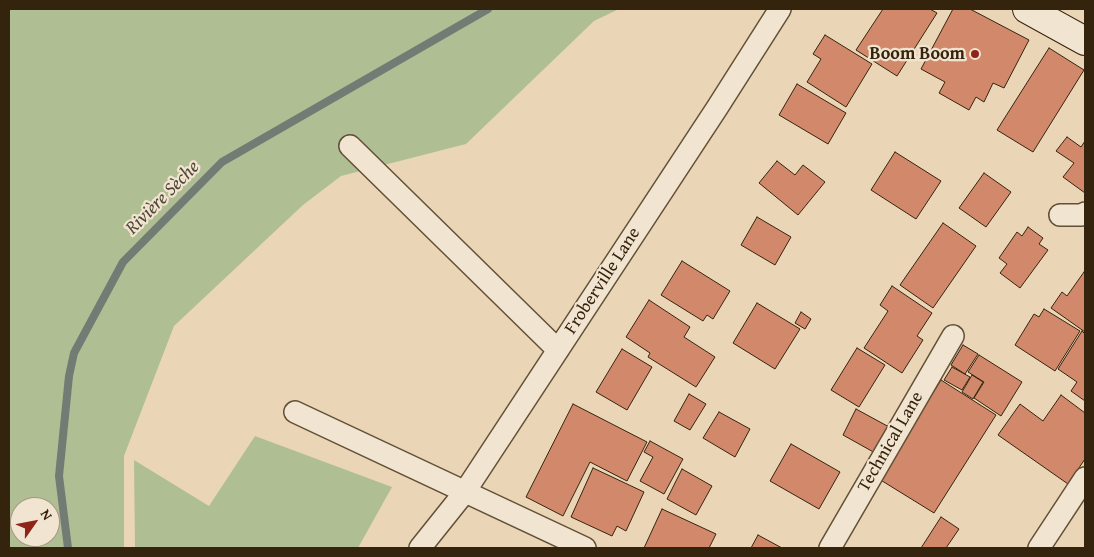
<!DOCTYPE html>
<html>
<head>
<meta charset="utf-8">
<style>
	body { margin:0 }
	#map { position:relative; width:1094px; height:557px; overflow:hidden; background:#ead6b6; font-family:"Gentium Book Plus",serif }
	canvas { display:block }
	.frame { position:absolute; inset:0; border:10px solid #35240d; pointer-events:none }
	.north { position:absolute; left:10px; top:497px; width:50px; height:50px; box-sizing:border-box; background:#f1e4d0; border:1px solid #a69782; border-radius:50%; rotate:57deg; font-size:14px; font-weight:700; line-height:20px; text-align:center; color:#35240d }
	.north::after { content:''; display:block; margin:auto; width:18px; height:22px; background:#8f2418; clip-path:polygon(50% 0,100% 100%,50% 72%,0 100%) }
</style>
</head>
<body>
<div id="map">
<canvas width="1094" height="557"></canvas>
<div class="frame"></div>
<div class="north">N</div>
</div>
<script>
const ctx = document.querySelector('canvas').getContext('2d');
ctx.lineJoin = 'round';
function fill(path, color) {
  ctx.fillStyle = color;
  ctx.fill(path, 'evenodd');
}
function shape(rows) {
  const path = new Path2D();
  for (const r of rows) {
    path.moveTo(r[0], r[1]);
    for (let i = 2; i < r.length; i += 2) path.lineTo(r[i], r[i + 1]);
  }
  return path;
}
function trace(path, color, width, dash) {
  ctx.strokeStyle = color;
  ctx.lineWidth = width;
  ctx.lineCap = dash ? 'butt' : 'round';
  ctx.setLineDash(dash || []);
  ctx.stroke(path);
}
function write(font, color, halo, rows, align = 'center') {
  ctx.font = font + ' "Gentium Book Plus",serif';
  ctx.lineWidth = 4.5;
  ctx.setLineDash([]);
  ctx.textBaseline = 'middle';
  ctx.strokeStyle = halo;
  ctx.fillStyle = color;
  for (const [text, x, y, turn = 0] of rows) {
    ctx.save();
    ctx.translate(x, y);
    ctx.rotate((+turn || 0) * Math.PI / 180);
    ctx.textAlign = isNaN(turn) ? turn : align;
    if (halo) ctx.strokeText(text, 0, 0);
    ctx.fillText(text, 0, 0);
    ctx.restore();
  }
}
fill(shape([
	[9,9,619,9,594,21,466,144,341,176,303,205,174,326,124,456,124,548,9,548],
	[20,507,50,507,50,537,20,537],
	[255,436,392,487,358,548,135,548,134,460,209,506]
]), '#b0bf93');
trace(shape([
	[68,548,59,476,69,376,74,353,123,262,222,162,488,9]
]), '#737c74', 8);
const building = shape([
	[883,9,930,9,937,13,897,76,856,50,883,9],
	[953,9,970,9,1029,40,1004,88,993,83,984,102,976,97,969,110,939,93,945,82,921,69,953,9],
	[825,35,872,64,846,107,807,82,821,59,813,54,825,35],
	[1049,48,1084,70,1033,152,997,130,1049,48],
	[797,84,846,113,828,144,779,115,797,84],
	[1067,137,1081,147,1085,141,1085,193,1063,177,1074,163,1056,151,1067,137],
	[895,152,941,181,916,219,871,190,895,152],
	[777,161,795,175,803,165,825,182,798,215,759,183,777,161],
	[984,173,1011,192,986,227,959,208,984,173],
	[757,217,791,237,775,265,741,245,757,217],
	[943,223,976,246,933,308,900,285,943,223],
	[1028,227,1043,238,1039,244,1048,250,1020,288,1000,273,1007,264,999,258,1017,232,1022,236,1028,227],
	[682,261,730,291,713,319,707,315,703,321,661,295,682,261],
	[1084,272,1085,272,1085,332,1051,308,1062,292,1067,296,1084,272],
	[892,286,932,313,917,336,923,340,902,373,864,348,888,311,880,305,892,286],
	[649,300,690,327,684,337,715,357,696,387,648,357,650,353,626,337,649,300],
	[757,303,800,329,775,369,733,343,757,303],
	[1044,309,1080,331,1055,371,1015,345,1034,314,1039,317,1044,309],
	[801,312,811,319,805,329,795,323,801,312],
	[1082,331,1085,334,1085,401,1071,391,1077,382,1058,369,1082,331],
	[963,345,978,354,965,374,951,365,963,345],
	[857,348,885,365,859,407,831,390,857,348],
	[622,349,652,367,627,410,596,392,622,349],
	[979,355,1022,382,1001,416,974,398,984,382,968,372,979,355],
	[952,367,970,377,962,390,944,380,952,367],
	[972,375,983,382,973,399,962,392,972,375],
	[941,380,996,415,934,513,879,479,941,380],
	[689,394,706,404,690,430,674,421,689,394],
	[1061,395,1085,413,1085,459,1068,484,998,435,1020,404,1043,421,1061,395],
	[573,404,647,442,627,481,590,462,563,516,526,497,573,404],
	[856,409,891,428,877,454,843,435,856,409],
	[719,412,750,429,735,457,703,438,719,412],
	[650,441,683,459,664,494,640,481,653,457,644,452,650,441],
	[791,444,840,472,819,509,770,481,791,444],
	[593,468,644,492,626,531,617,526,612,536,571,517,593,468],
	[682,469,712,486,696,515,667,499,682,469],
	[662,509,716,534,709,548,644,548,662,509],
	[941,517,959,529,946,548,921,548,941,517],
	[758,535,782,548,751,548,758,535]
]);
fill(building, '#d2886b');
trace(building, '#35240d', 1);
const minor = shape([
	[350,146,558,350],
	[1060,215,1082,215,1085,213],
	[295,412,585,548],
	[420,548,464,493,717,108,780,9],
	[830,548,953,336],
	[1039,548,1085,478]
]);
const secondary = shape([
	[1027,9,1085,41]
]);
trace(minor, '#625037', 24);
trace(secondary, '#35240d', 30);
trace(minor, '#f1e4d0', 21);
trace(secondary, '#f1e4d0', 28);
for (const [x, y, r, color] of [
	[975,54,5,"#8f2418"]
]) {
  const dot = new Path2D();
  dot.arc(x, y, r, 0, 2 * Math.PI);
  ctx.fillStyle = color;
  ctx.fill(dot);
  trace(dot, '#f1e4d0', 2);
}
write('bold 18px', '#35240d', '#f1e4d0', [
	["Boom Boom",965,54]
], 'right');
write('18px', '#35240d', '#f1e4d0', [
	["Froberville Lane",603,281,-57],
	["Technical Lane",891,442,-60]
]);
write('italic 19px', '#4f4838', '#f1e4d0', [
	["Rivière Sèche",163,198,-45]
]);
</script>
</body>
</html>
